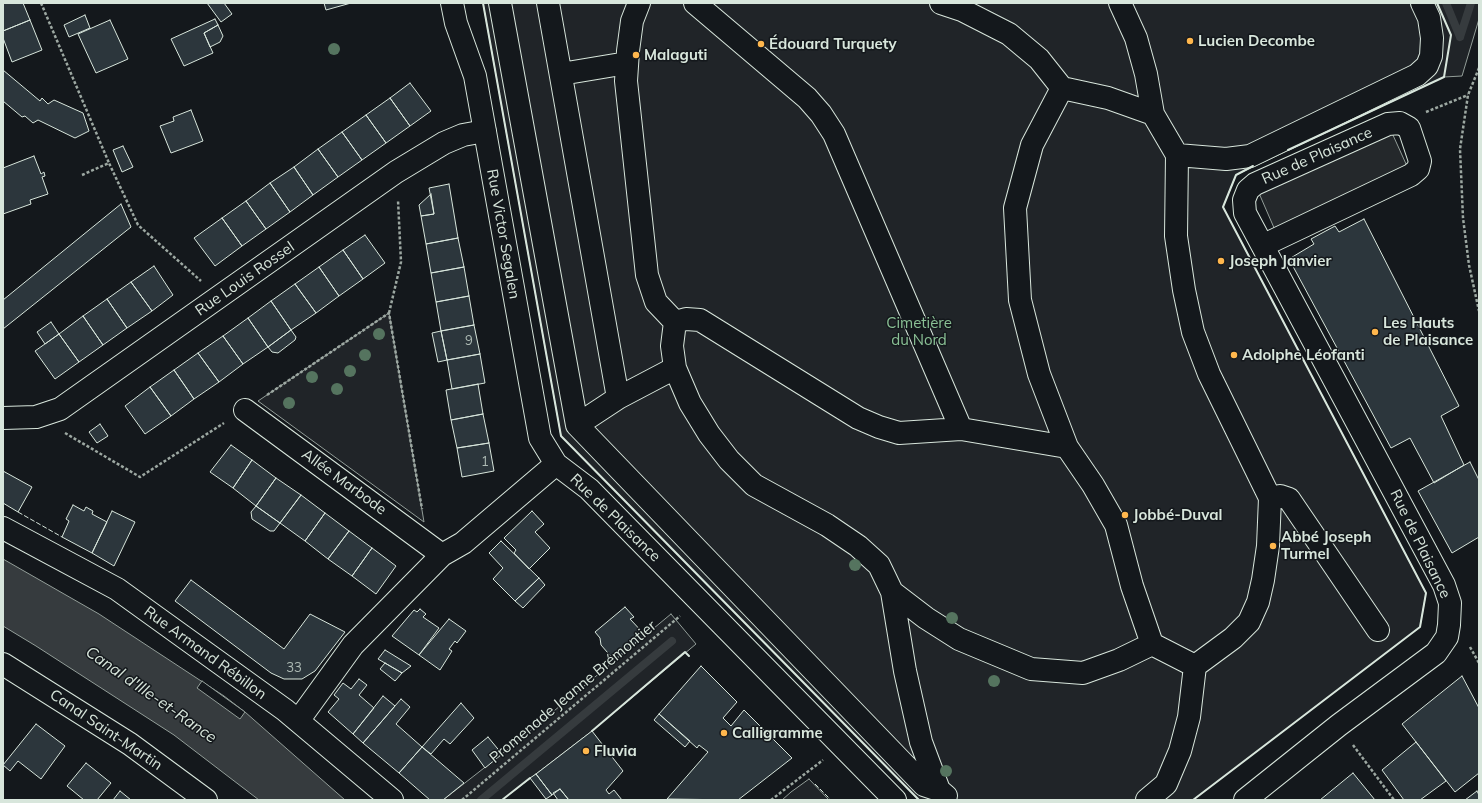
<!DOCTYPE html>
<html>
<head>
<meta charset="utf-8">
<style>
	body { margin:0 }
	#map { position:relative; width:1482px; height:803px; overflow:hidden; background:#14181c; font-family:Mulish,sans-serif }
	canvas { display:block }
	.frame { position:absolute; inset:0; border:4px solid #d8e6dc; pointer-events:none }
</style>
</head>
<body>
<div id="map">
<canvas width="1482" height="803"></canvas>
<div class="frame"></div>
</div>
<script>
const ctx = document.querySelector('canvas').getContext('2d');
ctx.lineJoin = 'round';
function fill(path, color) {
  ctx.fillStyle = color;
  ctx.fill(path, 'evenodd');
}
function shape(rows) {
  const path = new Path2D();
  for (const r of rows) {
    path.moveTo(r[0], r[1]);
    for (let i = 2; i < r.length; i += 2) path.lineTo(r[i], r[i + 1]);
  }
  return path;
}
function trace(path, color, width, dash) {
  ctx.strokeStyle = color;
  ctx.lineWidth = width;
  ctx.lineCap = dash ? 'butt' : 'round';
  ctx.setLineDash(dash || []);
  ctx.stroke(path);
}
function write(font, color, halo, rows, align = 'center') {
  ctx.font = font + ' Mulish,sans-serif';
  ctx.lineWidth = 3;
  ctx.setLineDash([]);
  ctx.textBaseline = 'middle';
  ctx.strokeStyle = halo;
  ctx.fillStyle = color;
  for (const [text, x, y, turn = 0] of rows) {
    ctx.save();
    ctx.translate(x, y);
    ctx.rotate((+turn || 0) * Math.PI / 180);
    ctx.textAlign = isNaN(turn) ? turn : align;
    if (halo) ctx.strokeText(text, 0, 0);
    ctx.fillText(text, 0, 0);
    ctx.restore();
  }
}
const green = shape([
	[483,3,1479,3,1479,19,1462,76,1444,77,1236,175,1223,207,1426,593,1420,627,1193,800,919,800,561,436,483,3],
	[389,313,424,522,258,401,389,313],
	[671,614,696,644,592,731,502,800,443,800,502,754,671,614],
	[809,779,829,800,782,800,791,792,809,779]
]);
fill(green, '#202428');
trace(green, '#939e99', 1);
const parking = shape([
	[1388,124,1411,175,1278,237,1255,184,1388,124]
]);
fill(parking, '#24282b');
trace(parking, '#939e99', 1);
const water = shape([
	[3,559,99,614,224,696,245,712,345,800,259,800,174,735,36,646,3,626,3,559]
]);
fill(water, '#363b3e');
trace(water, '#939e99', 1);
const pier = shape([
	[202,681,245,712,240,719,197,688,202,681]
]);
fill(pier, '#14181c');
trace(pier, '#939e99', 1);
trace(shape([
	[1446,3,1460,37],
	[1460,37,1471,3],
	[481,800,672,641]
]), '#363b3e', 8);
const building = shape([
	[3,3,23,3,30,20,3,31,3,3],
	[207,3,224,3,232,14,221,22,207,3],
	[324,3,351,3,326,10,324,3],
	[85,15,90,28,69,37,64,25,85,15],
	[215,19,218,25,204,33,213,53,184,66,171,39,215,19],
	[30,20,42,50,12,62,3,38,3,31,30,20],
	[110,20,128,59,96,73,78,34,110,20],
	[218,25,223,36,220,42,210,47,204,33,218,25],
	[3,70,40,101,42,98,48,104,54,100,83,113,89,131,75,138,38,120,33,123,25,116,22,117,3,101,3,70],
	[410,83,431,111,410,126,390,98,410,83],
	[390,98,410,126,386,143,366,115,390,98],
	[191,110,203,141,171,153,160,126,174,121,173,117,191,110],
	[366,115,386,143,362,160,342,132,366,115],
	[342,132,362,160,338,177,318,149,342,132],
	[123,146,133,167,122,172,113,150,123,146],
	[318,149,338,177,313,195,294,167,318,149],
	[34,156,41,174,44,172,45,176,42,177,48,194,30,200,31,204,3,214,3,168,34,156],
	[294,167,313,195,290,212,270,183,294,167],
	[270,183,290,212,266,229,246,201,270,183],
	[449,184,458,238,426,244,421,216,434,214,429,188,449,184],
	[431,194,434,214,421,216,419,205,431,194],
	[246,201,266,229,242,246,222,218,246,201],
	[121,204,131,227,3,329,3,300,121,204],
	[222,218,242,246,215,266,194,238,222,218],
	[1364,219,1459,406,1441,416,1464,465,1434,483,1410,438,1391,448,1289,259,1314,244,1311,239,1335,226,1339,232,1364,219],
	[365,235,385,263,363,279,343,250,365,235],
	[458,238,464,267,431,273,426,244,458,238],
	[343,250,363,279,339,296,319,267,343,250],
	[154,266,173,295,152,311,131,282,154,266],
	[319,267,339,296,316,313,295,284,319,267],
	[464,267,469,296,436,302,431,273,464,267],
	[131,282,152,311,127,328,107,299,131,282],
	[295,284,316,313,291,330,271,301,295,284],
	[469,296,474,325,441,331,436,302,469,296],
	[107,299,127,328,103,345,83,316,107,299],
	[271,301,291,330,268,347,248,318,271,301],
	[83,316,103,345,79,362,59,334,83,316],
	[248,318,268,347,243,364,223,336,248,318],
	[51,322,59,334,45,344,37,332,51,322],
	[474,325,480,354,447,360,441,331,474,325],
	[291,330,296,337,295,340,278,353,272,352,268,347,291,330],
	[441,331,447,360,438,362,432,333,441,331],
	[59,334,79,362,55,379,35,351,59,334],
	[223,336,243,364,219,382,198,353,223,336],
	[198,353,219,382,194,399,174,370,198,353],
	[480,354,485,383,452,389,447,360,480,354],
	[174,370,194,399,171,416,150,387,174,370],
	[478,384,483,414,451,420,446,390,478,384],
	[150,387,171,416,145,434,125,406,150,387],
	[483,414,489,443,457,448,451,420,483,414],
	[100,424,108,436,97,443,89,432,100,424],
	[489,443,494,471,462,477,457,448,489,443],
	[231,445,252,460,233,488,210,472,231,445],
	[252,460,276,478,256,506,233,488,252,460],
	[1470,462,1479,480,1479,537,1452,553,1418,491,1470,462],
	[3,471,32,487,18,512,3,503,3,471],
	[276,478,301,495,280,523,256,506,276,478],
	[301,495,325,513,305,541,280,523,301,495],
	[73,505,84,511,86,507,93,511,92,514,107,522,92,553,62,537,69,521,66,519,73,505],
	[256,506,280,523,274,531,270,531,252,519,251,512,256,506],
	[112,511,135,522,114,566,92,553,112,511],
	[532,511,544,524,535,532,550,548,529,569,514,553,516,550,504,538,532,511],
	[325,513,349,531,328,559,305,541,325,513],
	[349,531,372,548,352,576,328,559,349,531],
	[501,541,539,578,515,601,493,579,503,568,489,553,501,541],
	[372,548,396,566,376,594,352,576,372,548],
	[539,578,545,585,523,608,515,601,539,578],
	[191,580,284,649,310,614,345,632,315,671,302,679,284,679,271,673,175,601,191,580],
	[625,607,634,617,630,619,645,635,614,660,601,645,600,638,595,632,625,607],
	[420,609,426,614,423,617,439,628,419,655,392,636,414,610,417,612,420,609],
	[449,619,466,631,457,643,455,641,449,649,452,651,440,670,419,655,449,619],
	[385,650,411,666,402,673,378,659,385,650],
	[385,663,402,673,395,681,380,669,385,663],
	[701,666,737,702,723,718,731,726,744,710,792,758,738,800,667,799,708,752,699,745,697,748,659,714,701,666],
	[1462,676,1479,708,1479,773,1455,792,1402,724,1462,676],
	[359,679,367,685,359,695,374,708,353,734,328,712,339,699,334,695,343,683,351,689,359,679],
	[383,696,395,706,363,743,353,734,383,696],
	[401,699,410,707,396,724,422,747,399,773,363,743,401,699],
	[461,703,474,718,450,744,444,739,431,754,422,747,461,703],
	[659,714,690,741,685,747,654,720,659,714],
	[36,724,65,746,41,779,18,761,10,771,3,765,36,724],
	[592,731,623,771,606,790,609,794,614,790,622,800,569,800,560,789,552,795,536,774,592,731],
	[488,737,502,754,485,768,472,750,488,737],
	[1416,742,1446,781,1420,800,1404,800,1382,770,1416,742],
	[422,747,464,783,443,800,430,800,399,773,422,747],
	[86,763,111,783,97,800,84,800,67,786,86,763],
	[1353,773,1375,800,1320,800,1353,773],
	[536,774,552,795,546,799,530,778,536,774],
	[560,789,568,799,566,800,558,800,553,793,560,789],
	[120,791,131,800,113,800,120,791],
	[1477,791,1479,795,1479,800,1465,800,1477,791]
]);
fill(building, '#2c363c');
trace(building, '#d8e6dc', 1);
const minor = shape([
	[452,3,456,23,475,76,540,438,556,464],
	[500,3,577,425,924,785,939,790],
	[548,3,618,398],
	[639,3,632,21,628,51,626,81,647,275,656,302,675,322,672,346,675,368,690,403,709,434,729,460,754,485,827,525,858,546,879,565,892,592,905,671,921,742,939,790,946,796],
	[695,3,807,98,821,114,834,134,961,429],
	[941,3,962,10,1009,34,1039,59,1062,88,1108,98,1153,114],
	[1120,3,1136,38,1146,74,1153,114,1177,155,1176,236,1184,290,1193,332,1209,374,1270,498,1268,546,1263,580,1258,602,1249,622,1233,638,1195,666,1189,717,1180,751,1166,784,1147,800],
	[561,74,627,63],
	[1062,88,1032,145,1015,208,1020,300,1039,374,1067,447,1093,485,1116,525,1132,586,1152,644,1195,666],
	[1177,155,1226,159,1250,156,1417,75,1427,66,1431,56,1432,38,1429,18,1422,3],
	[675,322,686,319,700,320,858,418,879,427,899,433,961,429,1067,447],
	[245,410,442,555],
	[3,418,36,417,60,409,396,172,444,143,463,135,485,131],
	[577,425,618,398,675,368],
	[1270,498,1280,496,1289,499,1378,630],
	[3,528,117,589,285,710,392,800],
	[892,592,926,618,959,639,1031,669,1083,673,1119,660,1152,644],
	[3,664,130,744,206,800],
	[298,721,353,645,442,555,463,543,556,464,589,489,895,800],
	[1245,800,1339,725,1436,653,1447,637,1449,625,1450,603,1444,585,1245,213,1244,200,1248,190,1255,184,1388,124,1400,123,1409,128,1420,161,1418,169,1411,175,1264,245]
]);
trace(minor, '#d8e6dc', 24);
trace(shape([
	[41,3,109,163],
	[1479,68,1468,95,1460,149,1463,218,1469,265,1479,311],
	[1426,112,1468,95],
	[82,175,109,163,138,225,201,281],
	[389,313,401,262,398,200],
	[267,395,389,313,422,509],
	[65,433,140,477,224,423],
	[1470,647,1479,663],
	[1353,745,1394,800],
	[462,800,680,616],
	[771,800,823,760]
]), '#9da8a2', 2.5, [3, 2]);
trace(minor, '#14181c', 22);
trace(shape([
	[18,512,62,537],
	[815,784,831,800]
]), '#d8e6dc', 1, [5, 2]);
trace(shape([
	[483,3,561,436,919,800],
	[1288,150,1444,77,1451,35,1437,3],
	[592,731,685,652,689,656],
	[502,800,530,778],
	[1193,800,1420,627,1426,593,1223,207,1236,175,1253,166]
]), '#d8e6dc', 2);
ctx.fillStyle = '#55745f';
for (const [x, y] of [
	[334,49],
	[379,334],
	[365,355],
	[350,371],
	[312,377],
	[337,389],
	[289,403],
	[855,565],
	[952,618],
	[994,681],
	[946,771]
]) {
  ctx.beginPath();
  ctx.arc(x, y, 6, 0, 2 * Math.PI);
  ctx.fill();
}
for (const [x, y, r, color] of [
	[1190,41,4,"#ffb74d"],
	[761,44,4,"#ffb74d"],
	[636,55,4,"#ffb74d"],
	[1221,261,4,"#ffb74d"],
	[1375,332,4,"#ffb74d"],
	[1234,355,4,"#ffb74d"],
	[1125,515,4,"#ffb74d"],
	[1273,546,4,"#ffb74d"],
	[724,733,4,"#ffb74d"],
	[586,751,4,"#ffb74d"]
]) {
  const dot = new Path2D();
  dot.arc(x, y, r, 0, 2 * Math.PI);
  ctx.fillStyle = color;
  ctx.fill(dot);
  trace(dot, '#14181c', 1.5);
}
write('13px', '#adbab4', null, [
	["9",469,341],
	["1",485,462],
	["33",294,668]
]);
write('bold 15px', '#d8e6dc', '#14181c', [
	["Lucien Decombe",1198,41],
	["Édouard Turquety",769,44],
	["Malaguti",644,55],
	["Joseph Janvier",1229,261],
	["Les Hauts",1383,323],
	["de Plaisance",1383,340],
	["Adolphe Léofanti",1242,355],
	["Jobbé-Duval",1133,515],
	["Abbé Joseph",1281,537],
	["Turmel",1281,554],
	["Calligramme",732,733],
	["Fluvia",594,751]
], 'left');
write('15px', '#d8e6dc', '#14181c', [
	["Rue de Plaisance",1317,156,-24],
	["Rue Victor Segalen",503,234,80],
	["Rue Louis Rossel",245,279,-35],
	["Allée Marbode",344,482,36],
	["Rue de Plaisance",615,518,44],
	["Rue de Plaisance",1420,544,64],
	["Rue Armand Rébillon",205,653,36],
	["Promenade Jeanne Brémontier",573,692,-40],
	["Canal Saint-Martin",106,730,34]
]);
write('15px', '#8ac095', '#14181c', [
	["Cimetière",919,323],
	["du Nord",919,340]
]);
write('italic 16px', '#d8e6dc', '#14181c', [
	["Canal d'Ille-et-Rance",151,695,35]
]);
</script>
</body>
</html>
